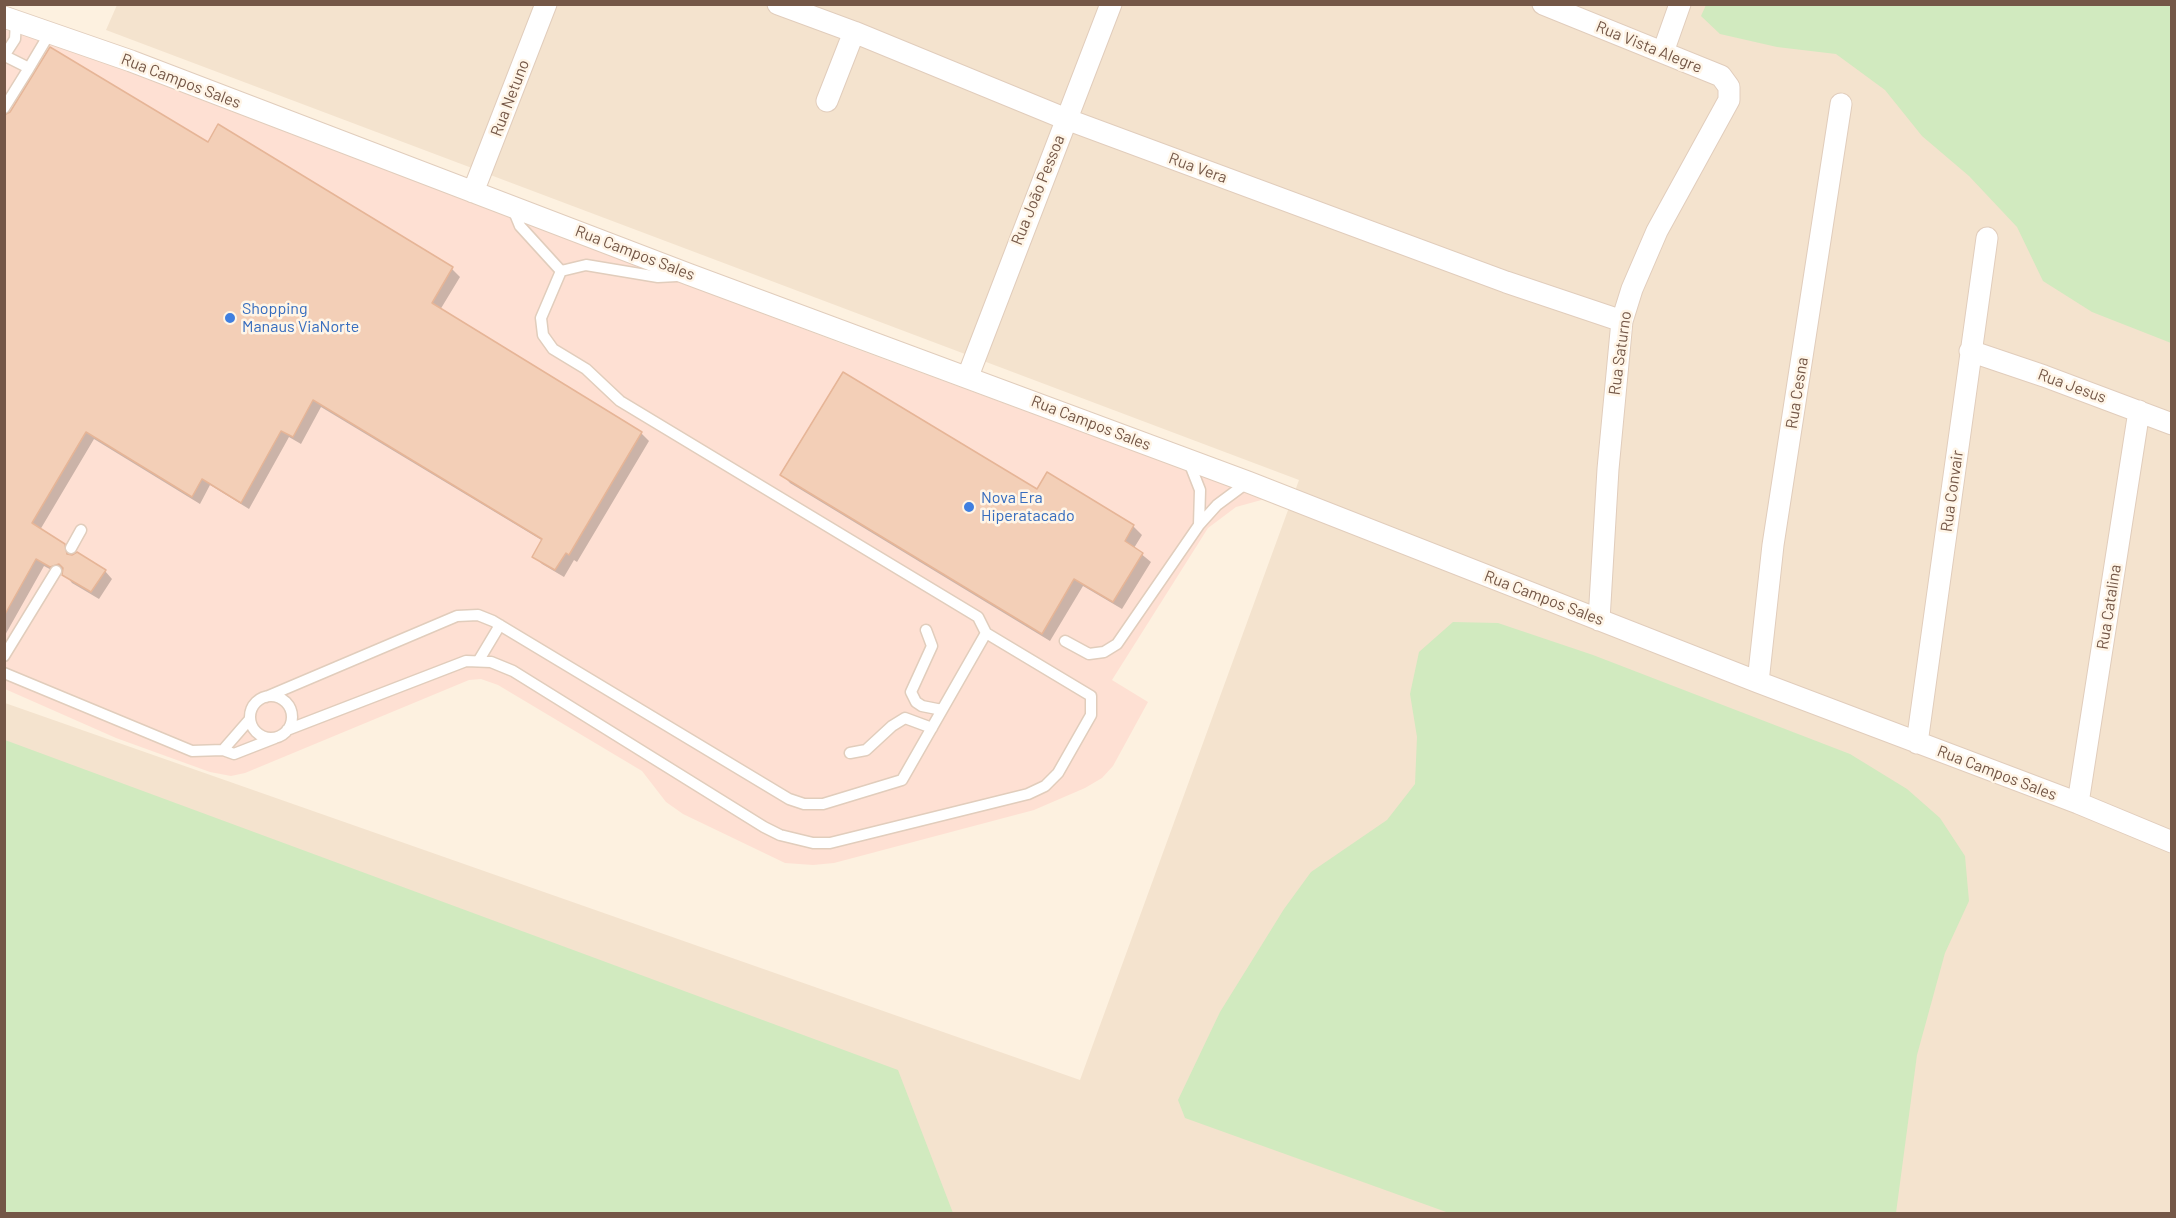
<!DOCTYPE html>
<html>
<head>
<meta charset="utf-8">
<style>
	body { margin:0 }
	#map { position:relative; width:2176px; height:1218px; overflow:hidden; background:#fdf1e0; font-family:Barlow,sans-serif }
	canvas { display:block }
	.frame { position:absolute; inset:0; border:6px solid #745747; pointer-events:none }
</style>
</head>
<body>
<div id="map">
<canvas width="2176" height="1218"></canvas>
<div class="frame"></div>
</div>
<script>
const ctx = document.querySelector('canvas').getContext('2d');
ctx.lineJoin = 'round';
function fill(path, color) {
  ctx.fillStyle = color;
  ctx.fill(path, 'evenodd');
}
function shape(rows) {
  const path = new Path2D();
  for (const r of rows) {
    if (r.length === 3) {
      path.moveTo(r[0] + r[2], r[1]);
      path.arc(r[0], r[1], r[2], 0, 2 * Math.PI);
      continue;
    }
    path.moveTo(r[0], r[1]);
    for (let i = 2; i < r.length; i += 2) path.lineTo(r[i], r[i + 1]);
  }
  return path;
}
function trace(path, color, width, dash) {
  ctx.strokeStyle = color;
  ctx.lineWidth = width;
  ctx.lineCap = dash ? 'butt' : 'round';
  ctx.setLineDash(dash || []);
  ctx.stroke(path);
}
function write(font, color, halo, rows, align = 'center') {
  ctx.font = font + ' Barlow,sans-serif';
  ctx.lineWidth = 5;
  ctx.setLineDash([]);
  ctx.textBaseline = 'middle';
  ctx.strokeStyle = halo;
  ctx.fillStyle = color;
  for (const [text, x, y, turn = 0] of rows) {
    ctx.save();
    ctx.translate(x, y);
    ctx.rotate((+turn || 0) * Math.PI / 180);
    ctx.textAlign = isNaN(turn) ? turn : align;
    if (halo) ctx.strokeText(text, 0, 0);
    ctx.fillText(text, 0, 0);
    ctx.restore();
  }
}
fill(shape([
	[117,5,2171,5,2171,1213,5,1214,5,703,1080,1080,1299,480,106,30]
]), '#f4e3ce');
fill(shape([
	[5,30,26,33,843,344,1265,499,1236,507,1208,528,1112,680,1148,702,1113,766,1102,778,1085,788,1034,810,834,863,813,865,785,863,683,814,666,802,642,771,498,685,481,679,469,680,245,773,231,776,210,772,116,738,5,689]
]), '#fee0d3');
fill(shape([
	[1706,5,2171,5,2171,343,2092,312,2043,281,2017,227,1969,176,1922,136,1885,90,1836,54,1777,47,1720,34,1701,16],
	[1453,622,1498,623,1593,655,1850,754,1907,789,1940,818,1965,856,1969,901,1945,953,1917,1055,1896,1213,1449,1213,1185,1118,1178,1100,1220,1012,1284,909,1311,872,1387,820,1415,784,1417,737,1410,694,1419,652],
	[5,740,898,1070,953,1213,5,1213]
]), '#d1eabf');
fill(shape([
	[4,117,209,144,219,126,452,269,460,277,440,310,641,433,649,441,577,562,574,560,564,577,542,564,534,556,543,541,321,407,301,444,289,437,249,509,210,485,200,504,94,439,40,530,64,545,73,557,105,571,112,579,99,599,72,583,64,573,59,574,44,566,4,637],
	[782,474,1038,491,1047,474,1133,526,1142,535,1134,548,1151,562,1122,609,1083,586,1050,641,790,483]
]), '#0003');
const building = shape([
	[50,47,208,142,218,124,453,267,432,303,642,432,569,555,566,553,555,570,532,557,542,539,313,400,293,437,281,431,241,503,202,479,192,497,86,432,32,523,65,544,67,554,72,555,77,552,106,570,91,592,62,575,63,568,59,564,50,567,36,559,4,616,4,115,10,112,50,47],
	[843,372,1037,489,1047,472,1134,525,1125,541,1143,553,1113,602,1074,579,1042,634,780,475,843,372]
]);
fill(building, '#f3cfb7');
trace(building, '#e6b597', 1.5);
const service = shape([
	[4,56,15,39,16,21],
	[29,68,51,31],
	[4,108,29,68,5,56],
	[513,209,520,226,561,271,586,265,658,277,677,276],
	[1189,462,1200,490,1199,525],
	[71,548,81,530],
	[926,630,932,646,911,692,916,702,922,706,942,710],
	[1065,641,1089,654,1104,652,1117,644,1199,525,1217,505,1248,482],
	[4,656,56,571],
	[479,660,500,625],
	[4,673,192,751,223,750,234,754,275,738],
	[271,717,21],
	[266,697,457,616,478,615,493,621,789,799,804,804,823,804,902,780,986,633],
	[287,730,466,661,491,662,513,671,764,827,780,835,813,843,830,843,1028,794,1045,786,1058,773,1091,715,1091,696,986,633,978,617,620,401,586,369,553,349,543,335,541,318,561,271],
	[223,750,250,719],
	[850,753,866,750,892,726,905,718,932,728]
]);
const minor = shape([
	[778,4,854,32,1066,119,1506,282,1622,321],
	[1543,4,1721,76,1729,87,1729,100,1657,231,1632,289,1622,321,1608,469,1599,620],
	[4,17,131,61,688,274,1248,482,1758,682,2078,803,2172,842],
	[1663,52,1680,4],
	[827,101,854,32],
	[473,192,546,4],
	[1970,351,2044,376,2172,424],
	[968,376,1111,4],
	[1758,682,1773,545,1841,104],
	[1917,743,1987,238],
	[2078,803,2139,411]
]);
trace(service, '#e1cdbc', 13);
trace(minor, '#e1cdbc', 23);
trace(service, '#fff', 10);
trace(minor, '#fff', 21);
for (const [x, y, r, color] of [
	[230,318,6,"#3f7fe0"],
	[969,507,6,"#3f7fe0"]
]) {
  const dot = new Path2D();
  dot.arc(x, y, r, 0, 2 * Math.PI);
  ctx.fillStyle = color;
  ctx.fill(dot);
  trace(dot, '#fff5e7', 2);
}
write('16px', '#745747', '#fff5e7', [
	["Rua Vista Alegre",1649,47,22],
	["Rua Campos Sales",181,81,21],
	["Rua Netuno",510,98,-69],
	["Rua Vera",1198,168,20],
	["Rua João Pessoa",1038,190,-68],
	["Rua Campos Sales",635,253,21],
	["Rua Saturno",1620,353,-82],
	["Rua Jesus",2072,386,20],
	["Rua Cesna",1797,393,-81],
	["Rua Campos Sales",1091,423,21],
	["Rua Convair",1952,491,-82],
	["Rua Campos Sales",1544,598,21],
	["Rua Catalina",2109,607,-81],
	["Rua Campos Sales",1997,773,21]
]);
write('16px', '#366cbe', '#fff5e7', [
	["Shopping",242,309],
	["Manaus ViaNorte",242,327],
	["Nova Era",981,498],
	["Hiperatacado",981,516]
], 'left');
</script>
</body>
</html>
